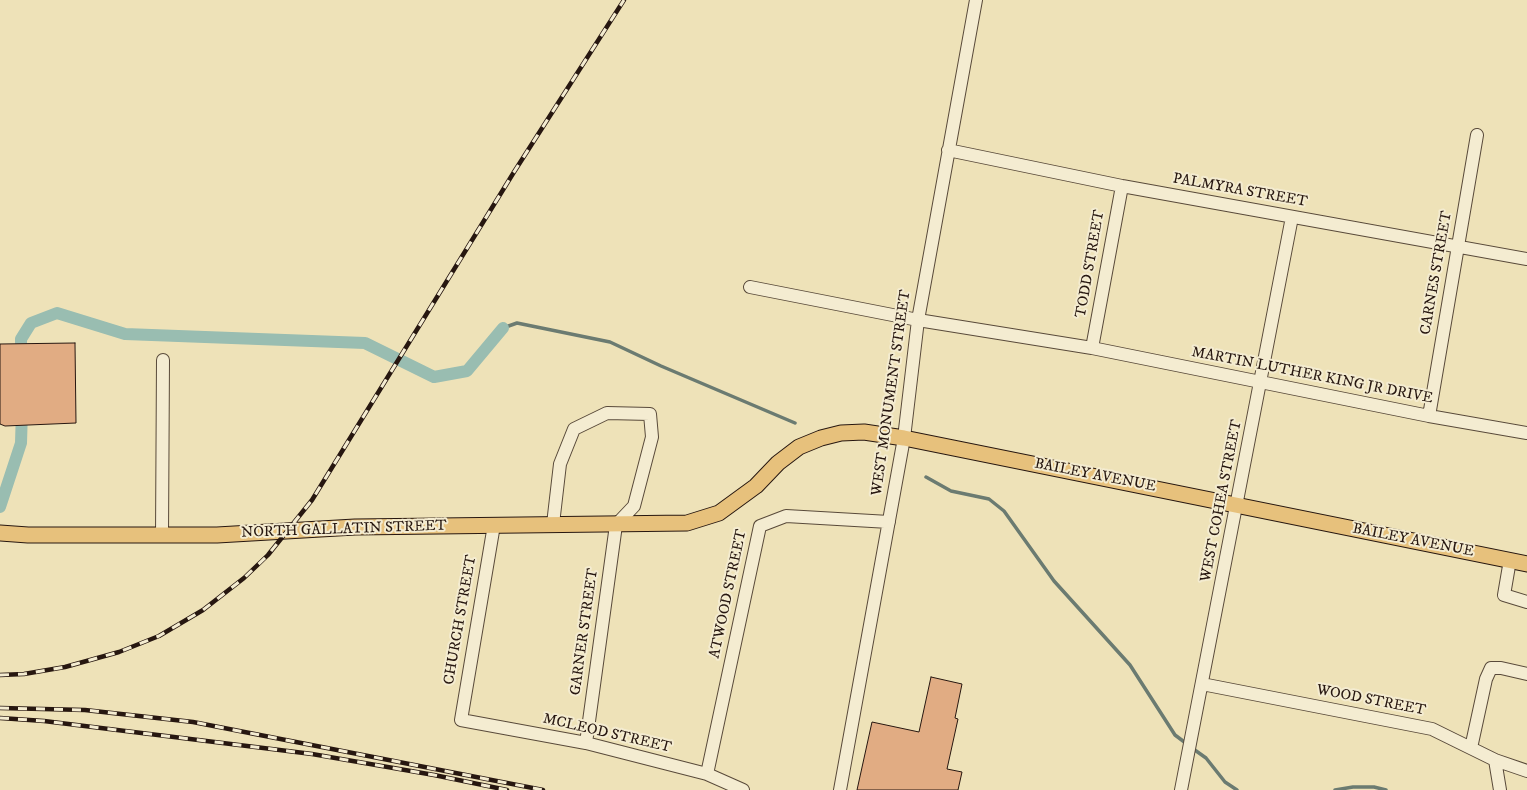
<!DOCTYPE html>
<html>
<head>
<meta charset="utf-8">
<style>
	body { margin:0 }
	canvas { display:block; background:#eee2b8 }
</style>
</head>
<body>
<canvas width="1527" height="790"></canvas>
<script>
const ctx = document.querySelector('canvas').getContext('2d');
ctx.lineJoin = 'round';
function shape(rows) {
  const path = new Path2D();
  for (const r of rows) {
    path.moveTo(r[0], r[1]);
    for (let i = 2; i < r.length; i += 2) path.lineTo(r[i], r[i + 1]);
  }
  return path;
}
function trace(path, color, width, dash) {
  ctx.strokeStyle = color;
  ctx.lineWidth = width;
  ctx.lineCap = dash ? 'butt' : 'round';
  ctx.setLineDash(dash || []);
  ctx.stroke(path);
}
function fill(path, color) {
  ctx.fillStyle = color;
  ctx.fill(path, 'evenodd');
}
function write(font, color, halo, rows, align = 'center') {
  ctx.font = font + ' "IM FELL DW Pica",serif';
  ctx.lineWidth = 4;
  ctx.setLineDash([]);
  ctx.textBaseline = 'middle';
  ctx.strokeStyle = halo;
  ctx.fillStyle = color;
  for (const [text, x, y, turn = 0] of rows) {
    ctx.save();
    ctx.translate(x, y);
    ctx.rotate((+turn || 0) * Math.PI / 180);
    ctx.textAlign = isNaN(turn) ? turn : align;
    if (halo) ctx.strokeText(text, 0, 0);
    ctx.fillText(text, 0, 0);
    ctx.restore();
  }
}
trace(shape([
	[503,328,517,323,610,342,661,366,795,423],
	[926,477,951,491,989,499,1004,511,1054,581,1130,665,1175,735,1187,744],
	[1192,748,1206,758,1225,782,1237,790],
	[1335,790,1353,787,1374,787,1386,790]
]), '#6b7b71', 3.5);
trace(shape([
	[21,359,21,339,31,323,57,313,125,334,365,343,434,377,467,371,503,328],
	[0,507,21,443,22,410]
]), '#99bdb1', 12);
const building = shape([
	[75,343,76,423,5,426,0,424,0,344,75,343],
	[931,677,962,684,955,718,958,719,947,769,962,772,958,790,857,790,872,722,919,732,931,677]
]);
fill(building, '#e1ac83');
trace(building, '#271710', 1);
const minor = shape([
	[948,150,1122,186,1527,259],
	[750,287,918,320,1092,348,1429,416,1527,433],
	[1092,348,1122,186],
	[1429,416,1477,135],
	[553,524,560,464,574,429,607,413,650,414,652,437,634,506,616,525,586,743],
	[494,525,461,720,586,743,707,774,743,790],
	[162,535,163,360],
	[1510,560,1504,595,1527,602],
	[1202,684,1432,729,1495,760,1527,771],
	[1471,748,1486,679,1491,668,1501,668,1527,674],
	[1495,760,1500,790],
	[707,774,760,526,786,516,889,522],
	[840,790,904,438,918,320,976,0],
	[1181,790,1292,217]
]);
const major = shape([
	[0,533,28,535,217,535,355,527,687,523,719,513,756,486,778,463,799,447,821,438,841,433,864,432,904,438,1527,564]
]);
trace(minor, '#594a3a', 14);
trace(major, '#271710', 17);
trace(minor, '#f4ecd1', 12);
trace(major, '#e7c17c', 15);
const rail = shape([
	[0,675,24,674,65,667,119,652,159,636,203,610,244,578,268,555,312,500,514,172,624,0],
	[0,708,85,710,193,722,543,790],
	[0,718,44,721,312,754,434,775,507,790]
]);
trace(rail, '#271710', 4.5);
trace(rail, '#f4ecd1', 3, [9]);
write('15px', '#271710', '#f4ecd1', [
	["PALMYRA STREET",1240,191,10],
	["TODD STREET",1091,264,-80],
	["CARNES STREET",1437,273,-80],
	["MARTIN LUTHER KING JR DRIVE",1312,376,11],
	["WEST MONUMENT STREET",892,393,-82],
	["BAILEY AVENUE",1095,476,11],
	["WEST COHEA STREET",1222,501,-79],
	["NORTH GALLATIN STREET",344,530,-2],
	["BAILEY AVENUE",1413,541,11],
	["ATWOOD STREET",729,594,-78],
	["CHURCH STREET",461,620,-80],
	["GARNER STREET",585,632,-82],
	["WOOD STREET",1371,701,11],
	["MCLEOD STREET",607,734,13]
]);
</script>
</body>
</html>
